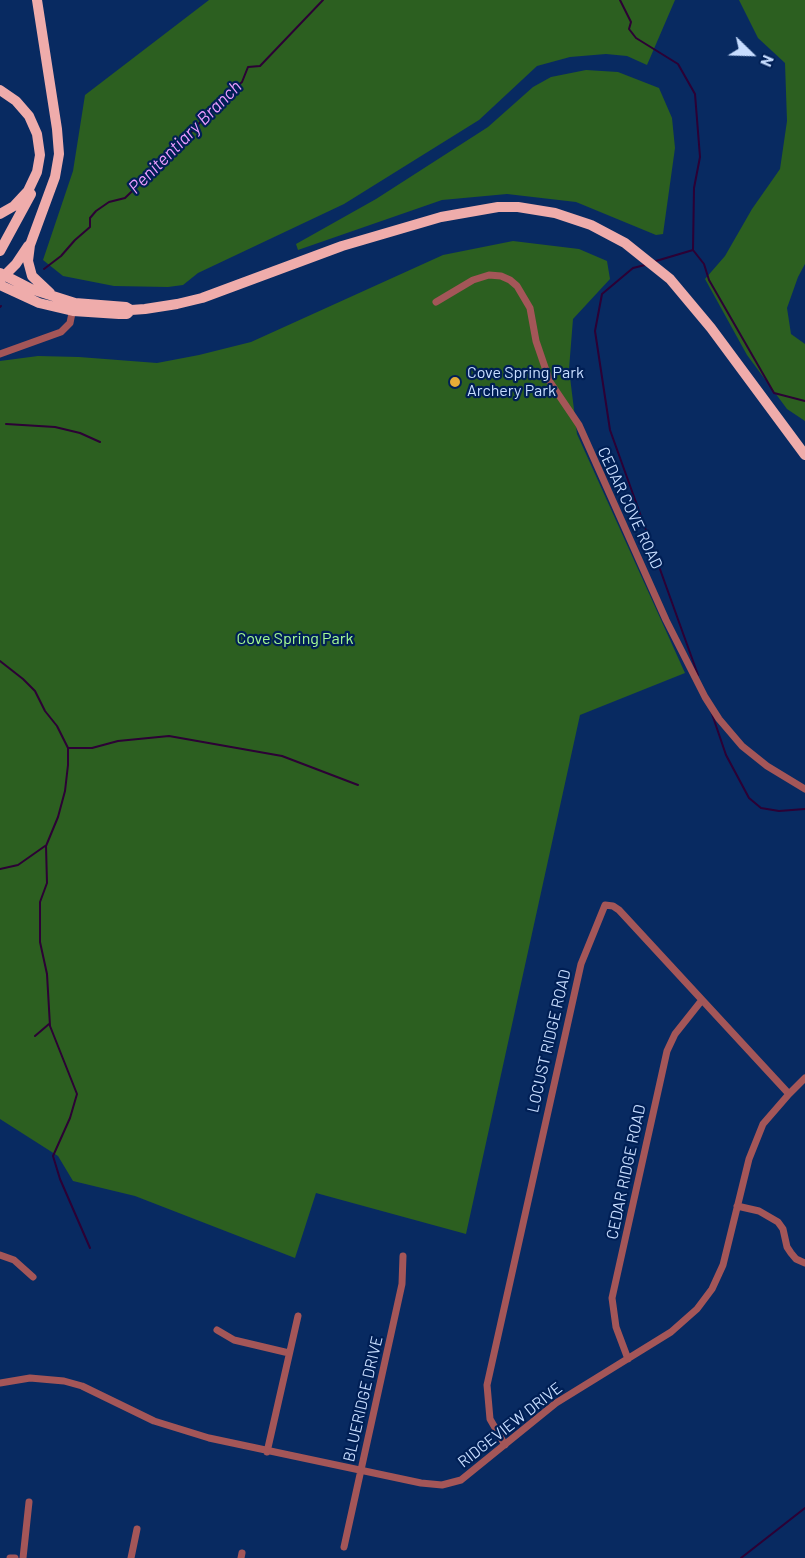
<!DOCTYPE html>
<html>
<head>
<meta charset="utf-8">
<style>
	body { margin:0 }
	#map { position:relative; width:805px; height:1558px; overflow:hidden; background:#082a61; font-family:Barlow,sans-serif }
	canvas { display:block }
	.north { position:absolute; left:721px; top:24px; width:60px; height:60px; -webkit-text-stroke:4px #001f55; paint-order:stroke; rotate:113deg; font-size:16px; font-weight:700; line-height:24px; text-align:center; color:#c7ddff }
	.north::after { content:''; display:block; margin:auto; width:21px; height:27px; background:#c7ddff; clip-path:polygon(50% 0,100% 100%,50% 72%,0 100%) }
</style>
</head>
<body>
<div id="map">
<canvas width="805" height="1558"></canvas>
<div class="north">N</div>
</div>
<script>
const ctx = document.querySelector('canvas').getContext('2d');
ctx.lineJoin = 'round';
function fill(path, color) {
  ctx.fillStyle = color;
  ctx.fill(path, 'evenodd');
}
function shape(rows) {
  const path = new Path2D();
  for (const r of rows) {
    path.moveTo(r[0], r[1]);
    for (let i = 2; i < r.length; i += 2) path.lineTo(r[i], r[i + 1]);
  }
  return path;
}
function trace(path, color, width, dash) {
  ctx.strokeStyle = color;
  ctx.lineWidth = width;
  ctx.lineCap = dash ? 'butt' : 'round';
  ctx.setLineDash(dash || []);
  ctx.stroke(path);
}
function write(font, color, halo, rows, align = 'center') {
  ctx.font = font + ' Barlow,sans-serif';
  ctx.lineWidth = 4.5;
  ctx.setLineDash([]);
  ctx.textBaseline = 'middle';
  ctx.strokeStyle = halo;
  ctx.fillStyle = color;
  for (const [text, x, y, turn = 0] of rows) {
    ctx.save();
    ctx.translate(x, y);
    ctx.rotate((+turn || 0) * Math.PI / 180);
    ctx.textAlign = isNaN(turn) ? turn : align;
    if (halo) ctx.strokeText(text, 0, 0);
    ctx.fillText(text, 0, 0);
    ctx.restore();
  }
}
fill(shape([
	[209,0,675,0,647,65,627,56,606,54,570,57,537,66,479,120,344,204,198,273,183,285,168,287,114,286,63,276,43,260,73,171,85,95],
	[739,0,805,0,805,264,798,277,787,308,791,334,805,344,805,421,787,409,747,355,705,279,725,256,752,209,780,169,787,121,785,63,758,38],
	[586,70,618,72,659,88,672,118,675,148,663,234,656,235,576,202,507,194,442,200,298,250,296,244,376,199,488,127,533,87,551,77],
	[513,241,579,249,607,261,610,279,573,319,569,369,577,434,685,673,580,715,466,1234,316,1193,295,1258,135,1196,73,1181,58,1156,0,1119,0,361,38,356,79,357,157,363,199,355,251,342,443,255]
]), '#2c5f20');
trace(shape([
	[620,0,631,22,629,29,636,38,678,64,695,94,700,157,694,188,693,250,704,264,709,280,774,393,805,401],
	[656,261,693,250],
	[645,265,633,268,602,294,595,331,610,430,698,675],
	[44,269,61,256,75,240,90,227,90,218,96,211,109,202,125,198,156,168,161,159,168,157,217,104,242,82,248,67,260,66,323,0],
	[0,307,1,306],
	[6,424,55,427,80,433,100,442],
	[0,661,23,679,35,691,45,711,57,726,68,748,68,765,65,791,58,817,46,846,47,883,40,902,40,942,47,974,50,1026,77,1094,70,1118,53,1156,60,1179,90,1248],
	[711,711,726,755,749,798,761,808,779,811,805,809],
	[68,748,92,748,118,741,169,736,282,756,358,785],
	[0,869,18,865,45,846],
	[35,1036,49,1024],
	[741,1558,805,1508]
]), '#2c0135', 2);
trace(shape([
	[436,302,473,280,489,275,501,276,510,280,517,286,530,308,536,341,550,382,579,425,666,620,705,697,719,719,742,746,767,766,805,789],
	[0,354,61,332,70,323,73,308],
	[737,1206,759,1211,778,1222,783,1229,787,1247,791,1253,796,1259,805,1263],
	[0,1255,14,1260,33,1277],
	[217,1330,234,1340,289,1353],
	[628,1359,616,1327,612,1298,667,1051,675,1034,702,1000],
	[0,1383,30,1378,64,1381,82,1386,154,1421,209,1438,421,1483,442,1485,461,1480,556,1403,671,1332,697,1309,712,1289,723,1265,749,1159,763,1124,789,1094,805,1078],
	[505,1445,490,1419,487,1385,581,964,605,905,613,906,619,910,789,1094],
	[267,1452,298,1316],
	[344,1547,402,1284,403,1256],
	[10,1558,15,1558],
	[23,1558,29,1502],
	[131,1558,137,1529],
	[241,1558,242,1553]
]), '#a45658', 7);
trace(shape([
	[37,0,57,129,59,154,55,177,30,245,28,261,32,276,50,293],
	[0,90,16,101,29,116,37,134,40,155,37,172,28,191,14,206,0,214],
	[0,251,31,194],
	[0,273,31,289,75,303,126,307,131,310,145,309,177,304,202,298,342,246,441,217,498,207,518,207,555,213,591,225,625,243,670,279,711,328,805,455],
	[0,280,16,264,28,246],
	[0,285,39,303,73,311,119,314,127,314,131,310]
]), '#efacab', 10);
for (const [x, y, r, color] of [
	[455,382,6,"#e7ac37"]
]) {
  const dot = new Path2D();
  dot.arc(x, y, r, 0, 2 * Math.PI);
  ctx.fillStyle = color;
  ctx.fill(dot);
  trace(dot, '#001f55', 2);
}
write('16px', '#c7ddff', '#001f55', [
	["Cove Spring Park",467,373],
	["Archery Park",467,391]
], 'left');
write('16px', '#c7ddff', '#001f55', [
	["CEDAR COVE ROAD",630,508,65],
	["LOCUST RIDGE ROAD",549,1041,-77],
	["CEDAR RIDGE ROAD",626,1172,-78],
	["BLUERIDGE DRIVE",363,1399,-77],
	["RIDGEVIEW DRIVE",510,1425,-38]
]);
write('16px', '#a6fa93', '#001f55', [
	["Cove Spring Park",295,639]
]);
write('italic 18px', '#ec9cff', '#001f55', [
	["Penitentiary Branch",185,137,-45]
]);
</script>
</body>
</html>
